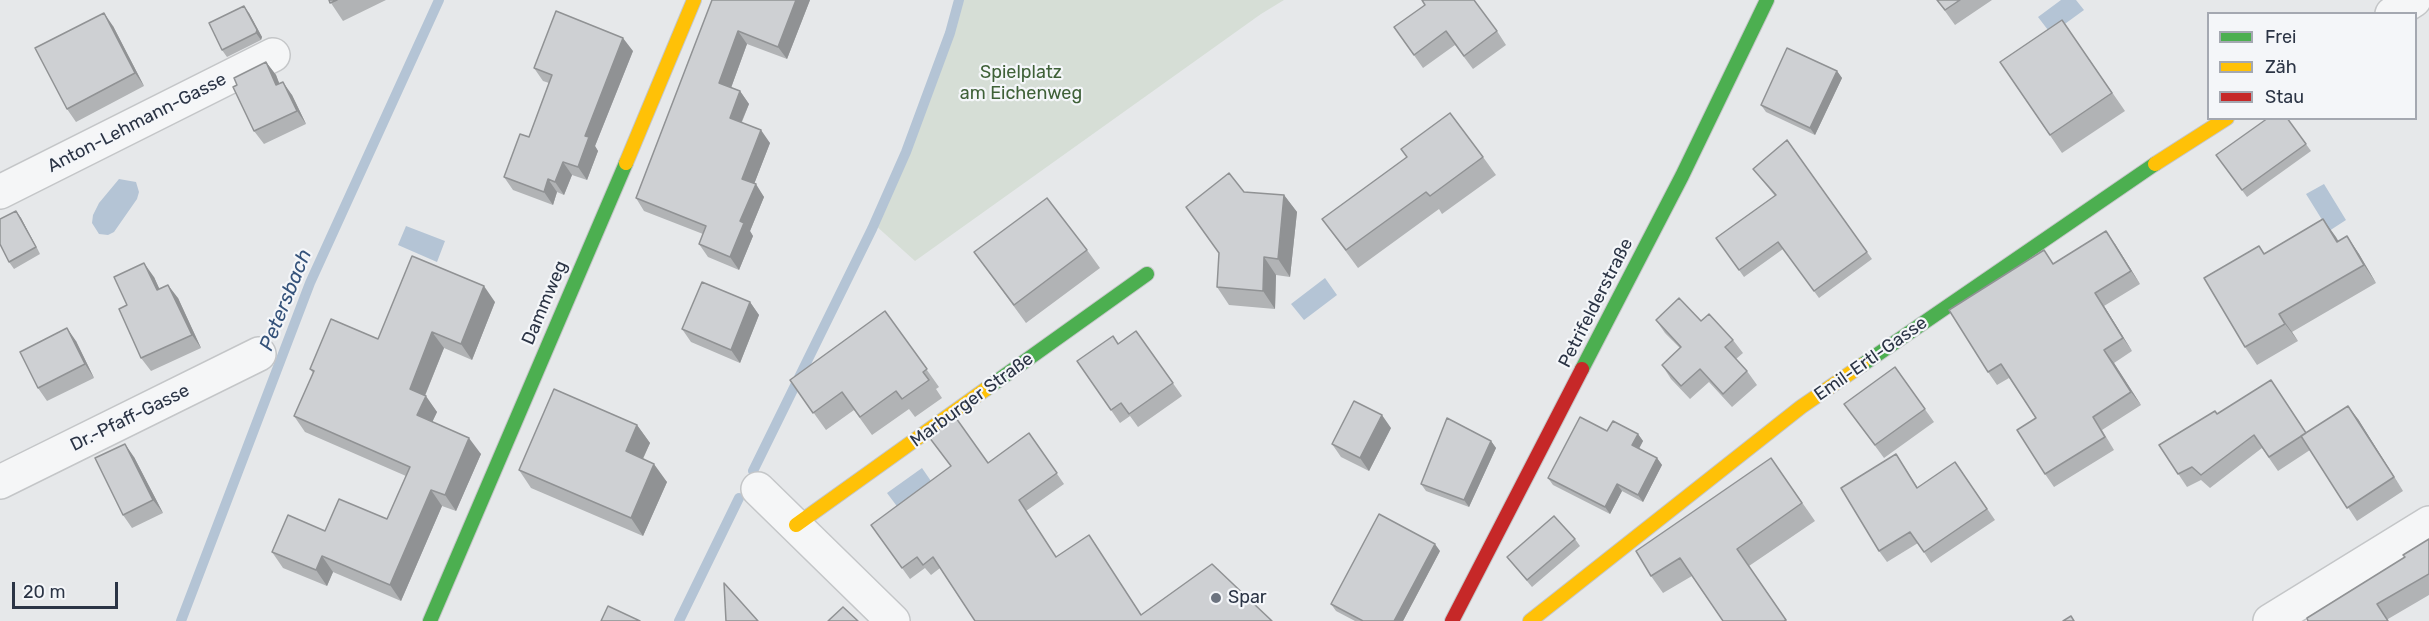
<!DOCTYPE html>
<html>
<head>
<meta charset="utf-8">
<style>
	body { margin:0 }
	#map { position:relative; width:2429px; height:621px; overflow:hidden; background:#e6e8ea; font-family:Rubik,sans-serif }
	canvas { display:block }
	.legend { position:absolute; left:2207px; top:12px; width:210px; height:108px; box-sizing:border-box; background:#f4f6f9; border:2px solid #a4a8b1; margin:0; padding:8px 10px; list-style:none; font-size:18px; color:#2b3445 }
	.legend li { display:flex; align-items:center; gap:12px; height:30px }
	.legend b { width:30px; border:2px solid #a4a8b1 }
	.scale { position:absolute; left:12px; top:582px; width:106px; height:27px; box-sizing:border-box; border:3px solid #2b3445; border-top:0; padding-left:8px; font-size:18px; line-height:21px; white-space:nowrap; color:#2b3445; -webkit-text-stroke:4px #f4f6f9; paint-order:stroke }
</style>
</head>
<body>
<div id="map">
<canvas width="2429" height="621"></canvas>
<ul class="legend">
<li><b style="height:8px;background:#4caf50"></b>Frei</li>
<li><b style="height:8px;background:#ffc107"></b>Zäh</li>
<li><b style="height:8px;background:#c62828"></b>Stau</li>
</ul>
<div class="scale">20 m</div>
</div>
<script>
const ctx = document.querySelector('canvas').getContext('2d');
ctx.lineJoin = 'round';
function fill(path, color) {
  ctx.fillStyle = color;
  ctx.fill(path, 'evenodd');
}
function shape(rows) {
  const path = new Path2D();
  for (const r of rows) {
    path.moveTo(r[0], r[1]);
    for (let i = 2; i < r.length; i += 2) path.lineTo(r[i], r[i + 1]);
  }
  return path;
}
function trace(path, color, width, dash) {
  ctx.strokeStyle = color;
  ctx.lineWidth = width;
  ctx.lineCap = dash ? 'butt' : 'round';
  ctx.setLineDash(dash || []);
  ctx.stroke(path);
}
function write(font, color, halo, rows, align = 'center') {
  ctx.font = font + ' Rubik,sans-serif';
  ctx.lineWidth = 4.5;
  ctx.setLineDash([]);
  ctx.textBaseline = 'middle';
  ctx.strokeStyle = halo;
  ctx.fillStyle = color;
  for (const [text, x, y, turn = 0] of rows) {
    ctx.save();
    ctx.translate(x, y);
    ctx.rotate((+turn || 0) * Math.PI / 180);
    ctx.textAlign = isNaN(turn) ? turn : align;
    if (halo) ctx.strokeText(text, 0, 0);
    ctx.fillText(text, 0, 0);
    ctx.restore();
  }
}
fill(shape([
	[959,0,1284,0,1261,14,915,261,874,224,906,152,950,33]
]), '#d6ded6');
fill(shape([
	[2061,0,2076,0,2084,10,2051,34,2038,17],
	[119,179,136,182,139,192,137,199,114,232,108,235,99,234,92,223,93,215,99,203],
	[2324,184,2346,220,2329,231,2306,194],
	[406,226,445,241,437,262,398,245],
	[1325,278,1337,295,1304,320,1291,304],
	[922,468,933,484,899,509,887,493]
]), '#b4c4d5');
trace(shape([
	[753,471,872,229,906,152,950,33,959,0],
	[181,621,310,283,439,0],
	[679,621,739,498]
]), '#b4c4d5', 10);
const street = shape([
	[2392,14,2414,0],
	[0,192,273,55],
	[0,482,259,354],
	[758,489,893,621],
	[2270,621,2429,523]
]);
const fast = shape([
	[1862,365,2155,164],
	[1582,369,1682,176,1767,0],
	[986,389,1147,274],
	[430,621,626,163]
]);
const slow = shape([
	[626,163,694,0],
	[2155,164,2227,118],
	[796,525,986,389],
	[1530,621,1801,407,1862,365]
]);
const jam = shape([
	[1452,621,1582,369]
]);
trace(street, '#c4c6c8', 36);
trace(fast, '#c4c6c8', 16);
trace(slow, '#c4c6c8', 16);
trace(jam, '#c4c6c8', 16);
trace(street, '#f5f6f7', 33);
trace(fast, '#4caf50', 14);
trace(slow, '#ffc107', 14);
trace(jam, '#c62828', 14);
fill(shape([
	[329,0,386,0,343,21],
	[712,0,810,0,787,59,747,44,731,88,740,91,749,104,742,122,770,143,754,184,764,197,750,231,753,236,739,270,708,257,699,244,703,234,644,211,636,198],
	[1937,0,1992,0,1955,25],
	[249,13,262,37,261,40,227,57,222,50],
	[2062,20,2125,111,2062,153,2000,62],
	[113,26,144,86,76,122,67,109],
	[1394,27,1497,31,1506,45,1473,69,1455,45,1423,68],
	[633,51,595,146,598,151,587,180,572,175,564,195,557,192,553,205,513,190,504,177,529,137,549,83,543,81,534,68],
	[266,62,276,75,279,83,292,95,306,124,264,144,254,131,237,85],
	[1837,71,1842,78,1815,135,1766,112,1761,105],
	[2287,118,2311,151,2247,197,2216,155],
	[1787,140,1872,259,1819,298,1783,249,1744,277,1716,238,1775,196,1753,169],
	[1401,149,1483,157,1496,175,1442,214,1439,209,1358,268,1322,219,1407,157],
	[1284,195,1297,212,1290,277,1276,275,1275,309,1229,305,1217,287],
	[16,211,21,218,40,254,14,269,9,262],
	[2347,236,2359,254,2376,283,2292,332,2298,341,2257,365,2245,347,2264,253,2338,241],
	[2115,244,2140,284,2104,306,2132,351,2114,363,2141,405,2102,430,2114,450,2054,487,2045,474,2036,418,2009,378,1997,385,1988,372,2054,264],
	[1087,250,1100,268,1026,323,974,252],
	[154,277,159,289,178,298,201,348,151,371,141,358,127,305],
	[495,302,472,360,444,348,425,396,437,412,432,422,481,454,456,511,442,506,401,601,333,572,327,586,283,568,272,552,325,531,387,519,406,476,305,432,294,416,313,373,310,369,378,339],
	[750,302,759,315,740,363,691,342,682,329],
	[885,311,939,387,936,389,942,398,915,417,909,409,872,435,854,410,826,430,790,380],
	[1656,320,1701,321,1733,340,1743,353,1736,359,1747,371,1757,385,1732,407,1709,382,1690,399,1671,379,1662,365,1680,348,1665,333],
	[1136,331,1182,396,1138,427,1130,416,1120,423,1077,361,1119,344],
	[76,341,94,378,47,401,38,388],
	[1895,367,1934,422,1884,458,1844,404],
	[2280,393,2306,433,2358,419,2403,491,2357,521,2310,450,2278,471,2262,448,2210,488,2201,480,2187,487,2159,445,2217,414],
	[637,425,650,443,643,459,667,482,643,536,531,488,519,470],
	[1391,428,1369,471,1341,457,1332,444],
	[1607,431,1638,434,1643,441,1639,449,1657,458,1662,465,1643,502,1622,491,1610,514,1553,485,1548,478],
	[1029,433,1064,484,1026,511,1056,557,1142,615,1272,621,975,621,940,568,931,575,925,568,910,579,871,525,988,463],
	[1491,441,1496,448,1469,507,1426,491,1421,484],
	[134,457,163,513,132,528,123,515],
	[1771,458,1815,521,1749,566,1787,621,1723,621,1692,576,1663,593,1651,576],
	[1955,462,1995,520,1931,563,1918,543,1887,562,1879,551,1904,466,1918,488],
	[1575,539,1580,546,1532,587,1507,557],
	[2429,539,2429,595,2388,619,2308,621,2405,557],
	[1440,551,1403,621,1355,621,1336,611,1331,604]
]), '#b1b3b5');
fill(shape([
	[796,0,810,0,787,59,778,47],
	[244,6,249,13,262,37,261,40,256,33],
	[104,13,113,26,144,86,135,73],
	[738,31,747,44,728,96,719,83],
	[623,38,633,51,595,146,598,151,587,180,578,167,585,136],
	[266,62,276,75,285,98,276,85],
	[1837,71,1842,78,1815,135,1810,128],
	[283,82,292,95,306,124,297,111],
	[740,91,749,104,738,130,730,118],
	[761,130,770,143,751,192,742,179],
	[563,162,572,175,564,195,555,182],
	[548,179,557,192,553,205,544,192],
	[756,184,764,197,750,231,753,236,739,270,730,257,740,221],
	[1284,195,1297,212,1290,277,1278,259],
	[16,211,21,218,40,254,36,247],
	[2323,219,2336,237,2349,259,2337,242],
	[2106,231,2115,244,2140,284,2131,271],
	[2347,236,2359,254,2376,283,2364,265],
	[1264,257,1276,275,1275,309,1263,291],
	[144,263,154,277,166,303,157,290],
	[168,285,178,298,201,348,192,335],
	[484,286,495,302,472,360,461,344],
	[2095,293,2104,306,2132,351,2123,338],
	[750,302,759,315,740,363,731,350],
	[2279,314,2292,332,2298,341,2285,324],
	[67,328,76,341,94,378,85,364],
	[432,332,444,348,421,405,410,389],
	[2104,350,2114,363,2141,405,2131,392],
	[426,396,437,412,428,431,417,415],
	[2348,406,2358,419,2403,491,2394,477],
	[1382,415,1391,428,1369,471,1360,458],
	[637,425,650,443,638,469,626,451],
	[1638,434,1643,441,1637,452,1632,445],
	[469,438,481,454,456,511,445,495],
	[1491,441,1496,448,1469,507,1464,500],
	[125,444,134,457,163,513,153,500],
	[1657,458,1662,465,1643,502,1638,495],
	[654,464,667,482,643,536,631,518],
	[1617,484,1622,491,1610,514,1605,507],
	[431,490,442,506,401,601,390,585],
	[1435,544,1440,551,1403,621,1394,621],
	[322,556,333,572,327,586,316,570]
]), '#909294');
const building = shape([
	[329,0,337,0,330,3,329,0],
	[712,0,796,0,778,47,738,31,719,83,740,91,730,118,761,130,742,179,756,184,740,221,744,223,730,257,699,244,706,226,636,198,712,0],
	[1422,0,1474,0,1497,31,1464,56,1446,31,1414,55,1394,27,1425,5,1422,0],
	[1937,0,1960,0,1945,10,1937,0],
	[244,6,257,30,256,33,222,50,209,23,244,6],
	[556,11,623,38,585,136,589,137,578,167,563,162,555,182,548,179,544,192,504,177,520,134,529,137,552,75,534,68,556,11],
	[104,13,135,73,67,109,35,48,104,13],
	[2062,20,2112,93,2050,135,2000,62,2062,20],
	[1787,48,1837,71,1810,128,1761,105,1787,48],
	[266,62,276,85,283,82,297,111,254,131,233,87,237,85,234,78,266,62],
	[1450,113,1483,157,1430,196,1426,192,1346,250,1322,219,1407,157,1401,149,1450,113],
	[2268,118,2287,118,2306,144,2242,190,2216,155,2268,118],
	[1787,140,1867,252,1814,291,1778,242,1739,270,1716,238,1776,195,1753,169,1787,140],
	[1229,173,1244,192,1284,195,1278,259,1264,257,1263,291,1217,287,1219,253,1186,207,1229,173],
	[1047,198,1087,250,1014,305,974,252,1047,198],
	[16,211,36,247,9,262,0,244,0,219,16,211],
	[2323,219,2337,242,2347,236,2364,265,2279,314,2285,324,2245,347,2204,278,2259,246,2264,254,2323,219],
	[2106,231,2131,271,2095,293,2123,338,2104,350,2131,392,2093,417,2105,437,2045,474,2017,430,2036,418,2001,364,1988,372,1949,310,2044,250,2053,264,2106,231],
	[412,256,484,286,461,344,432,332,410,389,426,396,417,415,469,438,445,495,431,490,390,585,322,556,316,570,272,552,288,515,325,531,339,499,387,519,410,467,294,416,314,371,310,369,331,319,378,339,412,256],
	[144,263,157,290,168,285,192,335,141,358,119,309,127,305,114,277,144,263],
	[702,282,750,302,731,350,682,329,702,282],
	[1679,298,1701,321,1709,314,1733,340,1725,347,1747,371,1723,394,1700,369,1681,386,1662,365,1681,347,1656,320,1679,298],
	[885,311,927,369,923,372,929,380,902,399,896,391,860,417,842,392,813,413,790,380,885,311],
	[67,328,85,364,38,388,20,352,67,328],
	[1136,331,1173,383,1129,414,1121,403,1111,410,1077,361,1113,336,1118,344,1136,331],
	[1895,367,1925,409,1875,445,1844,404,1895,367],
	[2271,380,2306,433,2269,457,2254,435,2201,475,2192,467,2178,474,2159,445,2215,411,2217,414,2271,380],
	[554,389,637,425,626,451,654,464,631,518,519,470,554,389],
	[1354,401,1382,415,1360,458,1332,444,1354,401],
	[2348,406,2394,477,2347,508,2301,436,2348,406],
	[1580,417,1607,431,1613,421,1638,434,1632,445,1657,458,1638,495,1617,484,1605,507,1548,478,1580,417],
	[956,418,988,463,1029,433,1057,473,1019,500,1056,557,1089,535,1141,615,1212,564,1272,621,975,621,933,557,923,565,917,557,902,568,871,525,951,466,929,437,956,418],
	[1447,418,1491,441,1464,500,1421,484,1447,418],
	[125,444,153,500,123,515,95,458,125,444],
	[1896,454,1917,488,1955,462,1987,509,1924,552,1910,532,1879,551,1841,488,1896,454],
	[1771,458,1802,503,1737,549,1786,620,1784,621,1723,621,1680,558,1651,576,1636,551,1771,458],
	[1379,514,1435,544,1394,621,1363,621,1331,604,1379,514],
	[1554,516,1575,539,1527,580,1507,557,1554,516],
	[2429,539,2429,574,2377,604,2388,621,2308,621,2307,618,2405,557,2403,555,2429,539],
	[724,583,758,621,726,621,724,583],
	[608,606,640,621,601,621,608,606],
	[843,607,858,621,828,621,843,607],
	[2071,616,2074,621,2063,621,2071,616]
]);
fill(building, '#ced0d3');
trace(building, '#909294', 1.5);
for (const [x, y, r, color] of [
	[1216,598,6,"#6c737f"]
]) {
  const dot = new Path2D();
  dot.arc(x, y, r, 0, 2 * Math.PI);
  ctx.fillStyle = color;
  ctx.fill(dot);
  trace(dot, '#f4f6f9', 2);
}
write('18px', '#3f6138', '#f4f6f9', [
	["Spielplatz",1021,73],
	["am Eichenweg",1021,94]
]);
write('18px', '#2b3445', '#f4f6f9', [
	["Anton-Lehmann-Gasse",137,123,-27],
	["Dammweg",545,303,-67],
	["Petrifelderstraße",1596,303,-63],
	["Emil-Ertl-Gasse",1871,359,-35],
	["Marburger Straße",972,400,-36],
	["Dr.-Pfaff-Gasse",130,418,-26]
]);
write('18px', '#2b3445', '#f4f6f9', [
	["Spar",1228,598]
], 'left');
write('italic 20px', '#34527a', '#f4f6f9', [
	["Petersbach",286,300,-68]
]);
</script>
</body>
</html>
